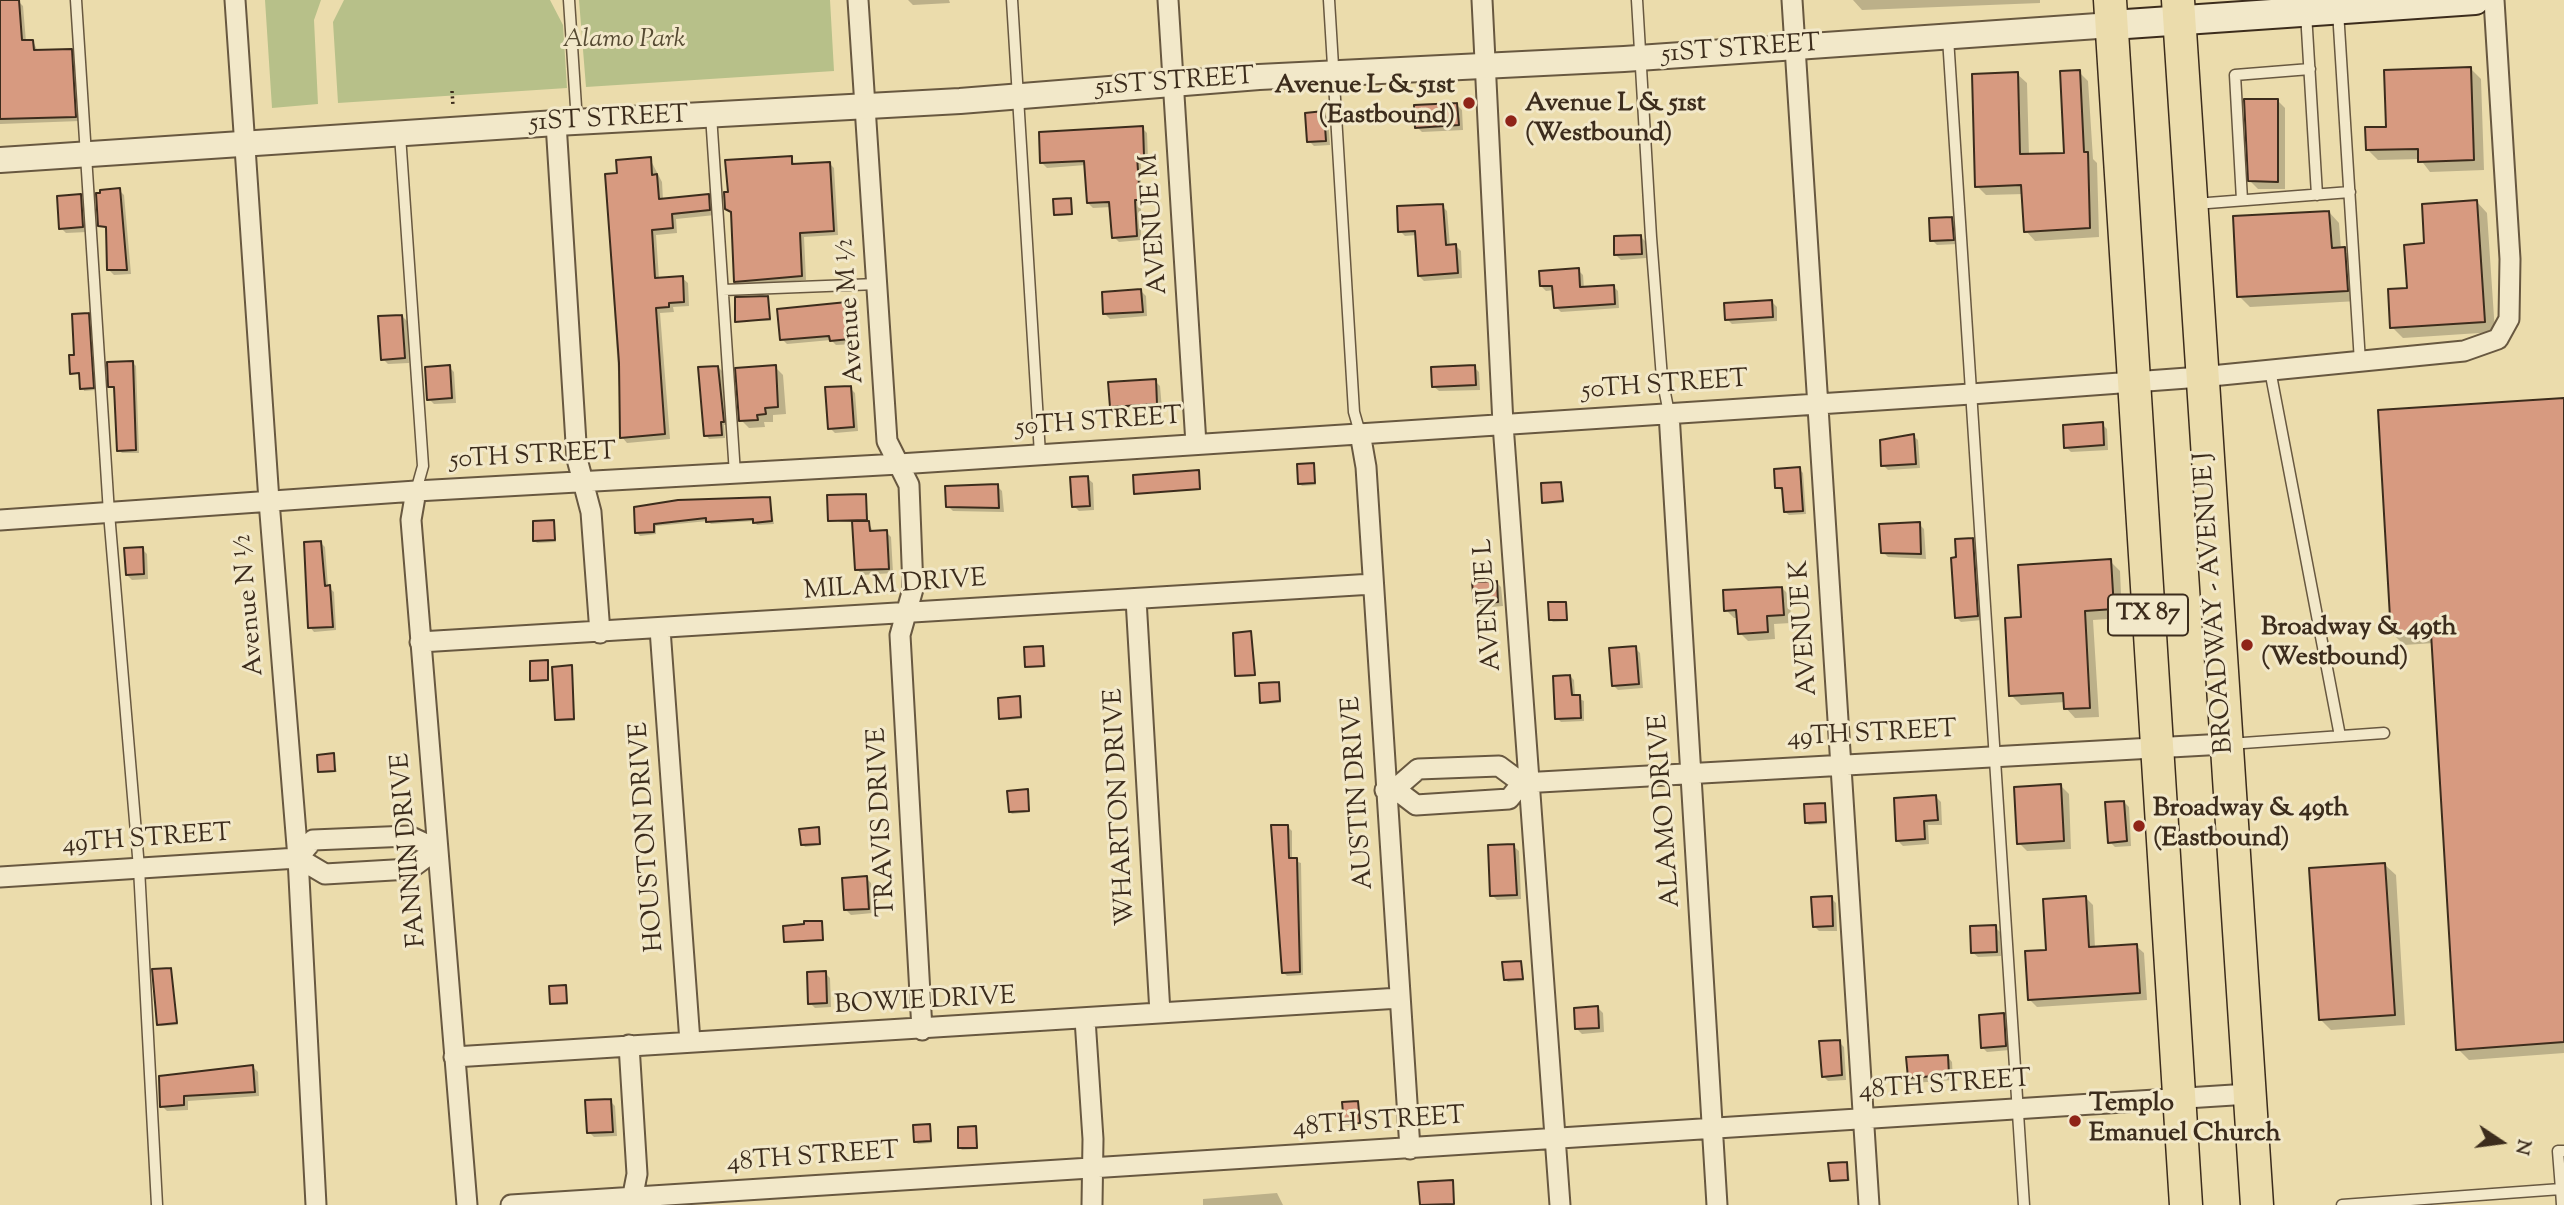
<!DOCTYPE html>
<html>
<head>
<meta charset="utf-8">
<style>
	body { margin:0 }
	#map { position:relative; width:2564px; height:1205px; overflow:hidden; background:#ebdcac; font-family:"Sorts Mill Goudy",serif }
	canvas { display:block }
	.north { position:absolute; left:2466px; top:1107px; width:70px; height:70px; -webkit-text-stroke:5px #f2e8c9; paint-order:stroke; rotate:103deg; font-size:19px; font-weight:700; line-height:28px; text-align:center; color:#3c2c1c }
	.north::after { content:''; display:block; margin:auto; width:24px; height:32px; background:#3c2c1c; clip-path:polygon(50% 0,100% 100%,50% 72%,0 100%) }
</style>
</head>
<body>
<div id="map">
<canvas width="2564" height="1205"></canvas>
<div class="north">N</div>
</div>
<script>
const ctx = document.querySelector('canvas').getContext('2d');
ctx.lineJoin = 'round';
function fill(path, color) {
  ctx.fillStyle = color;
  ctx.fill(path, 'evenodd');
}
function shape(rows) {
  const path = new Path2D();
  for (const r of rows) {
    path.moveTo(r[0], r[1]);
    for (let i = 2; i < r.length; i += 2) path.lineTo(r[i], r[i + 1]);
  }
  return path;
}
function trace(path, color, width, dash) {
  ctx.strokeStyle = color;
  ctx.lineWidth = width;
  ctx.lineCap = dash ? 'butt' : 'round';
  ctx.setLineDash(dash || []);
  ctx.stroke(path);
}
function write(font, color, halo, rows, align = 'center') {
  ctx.font = font + ' "Sorts Mill Goudy",serif';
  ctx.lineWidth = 6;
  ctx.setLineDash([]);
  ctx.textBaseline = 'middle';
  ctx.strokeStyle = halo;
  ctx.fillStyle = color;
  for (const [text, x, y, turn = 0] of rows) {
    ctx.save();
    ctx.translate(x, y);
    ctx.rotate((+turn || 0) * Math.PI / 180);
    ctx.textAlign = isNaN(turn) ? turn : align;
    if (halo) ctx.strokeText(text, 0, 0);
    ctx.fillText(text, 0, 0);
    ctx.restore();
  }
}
fill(shape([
	[265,0,321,0,314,20,318,104,272,108],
	[344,0,550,0,563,25,567,88,338,103,333,22],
	[579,0,830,0,834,71,586,87]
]), '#b7c089');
fill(shape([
	[908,0,949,0,950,3,913,5],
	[1853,0,2040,0,2040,3,1862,10],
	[18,1,23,6,26,42,33,41,38,52,71,50,76,55,80,121,0,124,0,2],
	[2470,68,2481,79,2484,170,2430,172,2420,159,2378,160,2368,150,2388,128],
	[2079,72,2088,81,2093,159,2097,163,2099,237,2035,241,2026,231,2024,194,1986,195,1977,186,2017,74,2027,83,2029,156,2066,155],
	[2277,100,2285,108,2285,189,2258,189,2250,181],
	[1457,105,1462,110,1463,130,1422,132,1417,127],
	[1323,113,1328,118,1330,145,1314,146,1309,141],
	[1142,128,1147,133,1148,160,1141,161,1141,240,1119,242,1114,237,1111,207,1093,208,1088,203,1086,165,1047,168,1042,163],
	[791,158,796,166,829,163,834,168,838,235,804,237,806,280,741,286,736,281,731,213,726,208],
	[650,159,662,182,663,200,708,196,714,201,715,215,676,219,677,233,656,235,659,279,682,278,688,283,689,306,673,307,674,312,660,313,670,439,627,443,622,437,606,176,619,174],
	[119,190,124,195,131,274,114,275,109,270,108,230,100,225],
	[80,196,85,201,87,232,66,233,61,228],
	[1070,199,1073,215,1058,216,1056,214],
	[2477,202,2487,213,2495,332,2403,338,2392,327,2426,245],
	[1442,206,1447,211,1450,246,1456,246,1461,251,1462,278,1424,281,1419,276,1417,235,1405,236,1400,231],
	[2329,212,2339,223,2341,249,2355,259,2358,301,2250,307,2239,296],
	[1951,218,1957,224,1958,244,1937,245,1932,240],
	[1640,236,1645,241,1646,258,1621,260,1616,255],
	[1578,270,1583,275,1584,289,1613,286,1618,291,1619,308,1561,312,1556,307,1554,290,1546,291,1541,286],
	[1141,291,1146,296,1147,316,1110,319,1105,314],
	[767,297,771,321,737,321],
	[1772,302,1777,307,1777,321,1732,324,1727,319],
	[846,304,851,309,854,344,836,345,831,340,787,344,782,339],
	[88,315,95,390,84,391,81,374,72,373],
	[402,316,407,321,409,363,388,364,383,359],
	[132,362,136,366,139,453,122,453,119,450,116,390,110,386],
	[449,367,454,372,456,403,434,404,429,399],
	[718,367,722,371,727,425,724,425,725,438,709,439,706,435],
	[775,367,783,375,786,414,773,415,773,422,764,422,765,427,749,428,741,420],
	[1474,367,1479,372,1480,390,1439,391,1433,386],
	[1155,381,1160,386,1162,409,1116,412,1111,407],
	[850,388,855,393,858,431,835,433,830,428],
	[2564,400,2564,1053,2469,1060,2458,1049,2434,643,2404,645,2393,634],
	[2102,424,2107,429,2108,450,2071,452,2066,447],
	[1913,436,1918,440,1920,468,1888,470,1883,465],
	[1313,465,1316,485,1302,486,1300,484],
	[1799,469,1803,473,1806,514,1789,515,1785,512,1784,491,1777,488],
	[1199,472,1201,490,1135,493],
	[1087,478,1093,483,1094,510,1079,511,1074,506],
	[1561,484,1564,503,1546,504,1544,502],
	[997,486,1002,491,1004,512,953,511,948,506],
	[865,496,868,522,874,533,886,532,891,537,893,573,862,575,857,569,854,522,829,521],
	[770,499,774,524,757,525,754,521,711,524,708,521,656,526,656,534,640,536,637,533,636,509],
	[553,522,556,542,537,543,535,541],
	[1919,524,1924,529,1926,559,1888,557,1883,552],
	[1972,539,1977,544,1982,620,1961,622,1956,617],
	[320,542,325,547,328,587,334,592,336,630,314,632,310,627],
	[142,549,147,554,148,579,132,580,127,575],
	[2110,561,2120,571,2122,618,2093,620,2099,717,2075,718,2066,708,2065,702,2021,705,2011,695,2023,618],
	[1496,582,1501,587,1503,606,1480,608,1475,603],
	[1782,588,1790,596,1791,623,1774,624,1775,639,1748,641,1740,633,1739,618,1734,618,1726,610],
	[1566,603,1568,621,1553,622,1551,620],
	[1250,633,1256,676,1239,677,1237,675],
	[1043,647,1046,667,1029,668,1027,666],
	[1635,648,1640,653,1643,688,1618,690,1613,685],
	[547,662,549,681,534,682,532,680],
	[571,667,575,721,558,721,556,719],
	[1570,676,1574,680,1575,697,1584,701,1584,721,1561,722,1557,718],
	[1278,684,1281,703,1264,704,1262,702],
	[1019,698,1022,719,1003,720,1001,718],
	[333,755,337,772,322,773,320,771],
	[2061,786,2069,794,2071,849,2027,851,2019,843],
	[1027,791,1030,812,1012,814,1010,812],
	[1936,797,1941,802,1942,825,1928,825,1929,844,1903,846,1898,841],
	[2124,802,2129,807,2131,846,2115,847,2110,842],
	[1824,805,1827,824,1809,825,1807,823],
	[1288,827,1292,831,1292,860,1301,863,1303,975,1287,976,1283,972],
	[818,829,821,845,805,847,803,844],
	[1513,846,1519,851,1521,899,1497,900,1492,895],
	[2385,865,2396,875,2405,1025,2331,1030,2320,1019],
	[866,878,871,883,873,913,851,915,846,910],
	[1831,898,1836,903,1837,931,1819,931,1814,926],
	[2086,898,2093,905,2095,948,2136,946,2144,953,2147,1000,2037,1007,2030,1000,2048,951],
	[821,922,824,941,786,941],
	[1995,927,2000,932,2001,956,1978,957,1972,952],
	[1521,962,1524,981,1508,982,1506,980],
	[170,970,178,1025,161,1026,158,1024],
	[825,973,830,978,831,1007,815,1008,810,1003],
	[565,987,568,1005,554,1005,552,1003],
	[1598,1008,1603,1013,1604,1032,1582,1034,1577,1029],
	[2003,1015,2008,1020,2010,1050,1987,1052,1982,1047],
	[1839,1042,1844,1047,1846,1080,1828,1081,1823,1076],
	[1947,1056,1952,1062,1953,1080,1914,1083,1909,1078],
	[253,1067,258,1072,259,1096,188,1101,188,1110,167,1111,162,1106,161,1078],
	[610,1101,615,1106,617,1136,594,1137,589,1132],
	[1358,1103,1361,1124,1348,1125,1346,1123],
	[929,1126,932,1143,918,1144,916,1142],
	[976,1128,978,1149,962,1150,960,1148],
	[1847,1164,1850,1181,1833,1182,1831,1180],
	[1277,1193,1283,1205,1203,1205,1203,1199]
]), '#0003');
const building = shape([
	[0,0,19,0,22,40,33,40,34,50,72,49,76,117,0,119,0,0],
	[2471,67,2474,160,2418,162,2418,149,2366,150,2365,127,2386,127,2384,70,2471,67],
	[2080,70,2084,152,2088,152,2090,228,2024,232,2021,185,1975,187,1972,74,2018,72,2020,154,2064,153,2060,71,2080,70],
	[2244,99,2278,99,2278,182,2248,181,2244,99],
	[1457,103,1459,125,1415,128,1414,105,1457,103],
	[1324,111,1326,141,1307,142,1305,113,1324,111],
	[1143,126,1144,156,1137,156,1140,200,1135,200,1137,236,1112,238,1109,202,1087,203,1084,161,1040,163,1039,132,1143,126],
	[792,156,792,164,830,162,834,231,800,233,802,276,734,282,731,212,725,209,724,192,728,192,725,160,792,156],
	[651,157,652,175,657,174,659,199,709,194,710,210,672,214,673,228,652,230,655,278,683,276,684,302,669,303,669,307,656,308,665,434,620,438,619,363,605,174,617,173,616,160,651,157],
	[120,188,127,270,107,270,106,227,98,226,96,193,100,193,100,190,120,188],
	[81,194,83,227,59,229,57,196,81,194],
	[1071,198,1072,214,1054,215,1053,199,1071,198],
	[2477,200,2485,322,2390,328,2388,289,2407,288,2404,245,2424,243,2422,204,2477,200],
	[1443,204,1446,245,1456,244,1458,273,1418,276,1415,231,1398,232,1397,206,1443,204],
	[2329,211,2332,248,2345,247,2348,291,2237,297,2233,216,2329,211],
	[1952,217,1954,240,1930,241,1929,218,1952,217],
	[1641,235,1642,254,1614,255,1614,236,1641,235],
	[1579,268,1580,287,1614,285,1615,304,1554,308,1552,286,1540,286,1539,271,1579,268],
	[1141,289,1143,312,1103,314,1102,292,1141,289],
	[768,296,770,319,735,322,735,297,768,296],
	[1772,300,1773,317,1725,320,1724,303,1772,300],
	[847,302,850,339,830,341,829,336,780,340,777,309,847,302],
	[89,313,94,388,80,389,79,373,70,374,69,355,74,355,72,314,89,313],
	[402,315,405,358,381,360,378,316,402,315],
	[133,361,136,450,117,451,114,387,108,387,107,362,133,361],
	[450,365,452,398,427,400,425,367,450,365],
	[776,365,778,407,765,408,766,414,757,415,758,420,739,421,735,368,776,365],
	[1475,365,1476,385,1432,387,1431,367,1475,365],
	[718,366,724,422,721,422,722,435,704,436,698,367,718,366],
	[1156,379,1157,404,1110,407,1108,382,1156,379],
	[851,386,854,427,828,429,825,387,851,386],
	[2564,398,2564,1042,2456,1050,2431,633,2391,635,2378,410,2564,398],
	[2103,422,2104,445,2064,448,2063,425,2103,422],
	[1914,434,1916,464,1881,466,1880,440,1914,434],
	[1314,463,1315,483,1298,484,1297,464,1314,463],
	[1800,467,1803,511,1784,512,1782,488,1775,488,1774,469,1800,467],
	[1199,470,1200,489,1134,494,1133,475,1199,470],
	[1088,476,1090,506,1072,507,1070,477,1088,476],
	[1561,482,1563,501,1542,503,1541,483,1561,482],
	[998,484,999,508,946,507,945,486,998,484],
	[866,494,867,520,828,521,827,495,866,494],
	[770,497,772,521,753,523,753,519,706,522,706,518,654,524,654,532,635,533,634,507,678,500,770,497],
	[554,520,555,540,533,541,533,521,554,520],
	[852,521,869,521,870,531,887,530,889,569,855,570,852,521],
	[1920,522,1921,554,1881,553,1879,524,1920,522],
	[1973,538,1978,616,1955,618,1951,558,1956,557,1955,539,1973,538],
	[321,541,325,586,330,585,333,627,308,628,304,542,321,541],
	[143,547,144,574,126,575,124,548,143,547],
	[2111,559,2114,609,2085,611,2090,708,2064,709,2063,693,2009,696,2005,618,2021,617,2018,565,2111,559],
	[1497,581,1498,602,1474,604,1472,582,1497,581],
	[1782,587,1784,615,1767,616,1768,632,1738,634,1736,610,1724,611,1723,590,1782,587],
	[1548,602,1566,602,1567,620,1549,620,1548,602],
	[1251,631,1255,675,1235,676,1233,633,1251,631],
	[1043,646,1044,666,1025,667,1024,647,1043,646],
	[1636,646,1639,684,1612,686,1609,648,1636,646],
	[548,660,548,680,530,681,530,661,548,660],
	[572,665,574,719,555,720,552,667,572,665],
	[1570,675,1572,695,1580,695,1581,718,1555,719,1553,676,1570,675],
	[1279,682,1280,701,1260,703,1259,683,1279,682],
	[1020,696,1021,717,999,719,998,698,1020,696],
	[334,753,335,771,318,772,317,755,334,753],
	[2061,784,2064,841,2017,844,2014,787,2061,784],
	[1028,789,1029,811,1009,812,1007,791,1028,789],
	[1936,795,1938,820,1924,821,1925,839,1896,841,1894,798,1936,795],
	[2124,801,2127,841,2108,843,2105,802,2124,801],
	[1825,803,1826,822,1805,823,1804,804,1825,803],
	[1271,825,1288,825,1289,858,1297,858,1300,972,1282,973,1271,825],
	[819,827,820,844,801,845,799,829,819,827],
	[1514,844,1517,895,1490,896,1488,845,1514,844],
	[2385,863,2395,1015,2319,1020,2309,868,2385,863],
	[867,876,869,909,844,910,842,878,867,876],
	[1832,896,1833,926,1813,927,1811,897,1832,896],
	[2086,896,2089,947,2137,944,2140,993,2028,1000,2025,951,2046,950,2043,899,2086,896],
	[804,921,822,921,823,940,784,942,783,926,804,924,804,921],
	[1996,925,1997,952,1971,953,1970,926,1996,925],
	[1521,961,1523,979,1504,980,1502,962,1521,961],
	[171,968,177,1023,157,1025,152,969,171,968],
	[826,971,827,1003,808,1004,807,972,826,971],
	[566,985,567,1003,550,1004,549,986,566,985],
	[1598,1006,1599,1028,1575,1029,1574,1008,1598,1006],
	[2004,1013,2006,1046,1981,1048,1979,1015,2004,1013],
	[1840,1040,1842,1075,1822,1077,1819,1041,1840,1040],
	[1948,1055,1949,1075,1908,1078,1906,1057,1948,1055],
	[253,1065,255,1092,184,1096,184,1105,160,1107,159,1076,253,1065],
	[611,1099,613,1132,587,1133,585,1100,611,1099],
	[1358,1101,1360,1123,1344,1124,1342,1102,1358,1101],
	[930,1124,931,1141,914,1142,913,1125,930,1124],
	[976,1126,977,1148,958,1148,958,1127,976,1126],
	[1847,1162,1848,1180,1830,1181,1828,1163,1847,1162],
	[1453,1180,1454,1204,1420,1205,1418,1182,1453,1180]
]);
fill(building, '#d79a80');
trace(building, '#3c2c1c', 2);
const service = shape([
	[76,0,109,513,139,868,157,1205],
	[569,0,577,122],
	[1012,0,1040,454],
	[1329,0,1354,412,1360,433],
	[1637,0,1651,237,1662,378,1669,413],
	[2338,11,2360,362],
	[2306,13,2317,195],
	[1948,38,2024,1205],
	[711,115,735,474],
	[400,135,423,466,416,491],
	[2242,200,2235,75,2310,69],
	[2195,204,2350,192],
	[723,290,877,284],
	[2270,370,2340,736],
	[2229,744,2384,733],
	[2561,1189,2558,1151,2564,1151],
	[2342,1205,2561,1189,2562,1205]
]);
const minor = shape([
	[235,0,269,501,298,858,316,1205],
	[858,0,887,441,909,485,913,589,900,635,922,1030],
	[1168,0,1196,444],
	[1482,0,1503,424,1560,1205],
	[1792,0,1869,1205],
	[556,123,577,459,591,512,600,633],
	[1669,413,1717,1205],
	[1360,433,1366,467,1410,1149],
	[416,491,411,520,467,1205],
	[0,520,416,491,899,464,1971,394,2201,377,2464,351,2498,339,2509,319,2510,259,2494,0],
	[1136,599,1160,1013],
	[660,629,690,1042],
	[420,642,1373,584],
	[1395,789,1416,805,1509,799,1522,783],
	[1385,790,1395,789,1418,769,1499,766,1522,783,2225,744],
	[0,877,298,858,325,874,410,869,437,849,409,836,313,840,298,858],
	[1085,1019,1093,1139,1092,1205],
	[629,1045,637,1174,631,1205],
	[454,1057,1400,998],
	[511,1205,2249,1094]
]);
const tertiary = shape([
	[0,160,556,123,960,101,1259,77,1624,59,2112,25]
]);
const secondary = shape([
	[2112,25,2475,0]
]);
const primary = shape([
	[2110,0,2186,1205],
	[2178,0,2257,1205]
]);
trace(service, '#685840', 13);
trace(minor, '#685840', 23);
trace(tertiary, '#685840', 28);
trace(secondary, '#3c2c1c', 32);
trace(primary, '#3c2c1c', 35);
trace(shape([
	[452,91,453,106]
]), '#3c2c1c', 3.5, [2, 3.5]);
trace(service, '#f2e8c9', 10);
trace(minor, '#f2e8c9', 19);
trace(tertiary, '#f2e8c9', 24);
trace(secondary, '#f2e8c9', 28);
trace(primary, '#ebdcac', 32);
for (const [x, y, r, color] of [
	[1469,103,7,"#8f2418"],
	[1511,121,7,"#8f2418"],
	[2247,645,7,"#8f2418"],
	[2139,826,7,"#8f2418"],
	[2075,1121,7,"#8f2418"]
]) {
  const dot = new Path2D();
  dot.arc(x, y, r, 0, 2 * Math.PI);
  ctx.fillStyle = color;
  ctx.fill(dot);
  trace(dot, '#f2e8c9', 2.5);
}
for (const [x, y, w] of [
	[2148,615,80]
]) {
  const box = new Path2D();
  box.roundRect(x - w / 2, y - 20.5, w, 41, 5);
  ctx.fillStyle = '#f2e8c9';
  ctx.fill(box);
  trace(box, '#3c2c1c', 2);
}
write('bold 24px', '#3c2c1c', null, [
	["TX 87",2148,615]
]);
write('italic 26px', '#554a32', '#f2e8c9', [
	["Alamo Park",624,42]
]);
write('26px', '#3c2c1c', '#f2e8c9', [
	["51ST STREET",1741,51,-4],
	["51ST STREET",1175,84,-4],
	["51ST STREET",609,121,-3],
	["AVENUE M",1156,224,-94],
	["Avenue M ½",852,311,-94],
	["50TH STREET",1665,387,-4],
	["50TH STREET",1099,424,-4],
	["50TH STREET",533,458,-3],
	["MILAM DRIVE",895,587,-4],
	["BROADWAY - AVENUE J",2216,603,-94],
	["Avenue N ½",251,605,-95],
	["AVENUE L",1490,605,-94],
	["AVENUE K",1806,628,-94],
	["49TH STREET",1872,736,-3],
	["AUSTIN DRIVE",1360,793,-94],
	["WHARTON DRIVE",1122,807,-93],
	["ALAMO DRIVE",1667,811,-94],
	["TRAVIS DRIVE",884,822,-93],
	["HOUSTON DRIVE",649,837,-94],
	["49TH STREET",147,841,-4],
	["FANNIN DRIVE",411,850,-95],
	["BOWIE DRIVE",925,1003,-3],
	["48TH STREET",1945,1087,-4],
	["48TH STREET",1379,1124,-4],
	["48TH STREET",813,1159,-4]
]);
write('bold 26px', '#3c2c1c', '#f2e8c9', [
	["Avenue L & 51st",1455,88,"right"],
	["(Eastbound)",1455,118,"right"],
	["Avenue L & 51st",1525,106],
	["(Westbound)",1525,136],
	["Broadway & 49th",2261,630],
	["(Westbound)",2261,660],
	["Broadway & 49th",2153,811],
	["(Eastbound)",2153,841],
	["Templo",2089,1106],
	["Emanuel Church",2089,1136]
], 'left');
</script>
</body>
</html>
